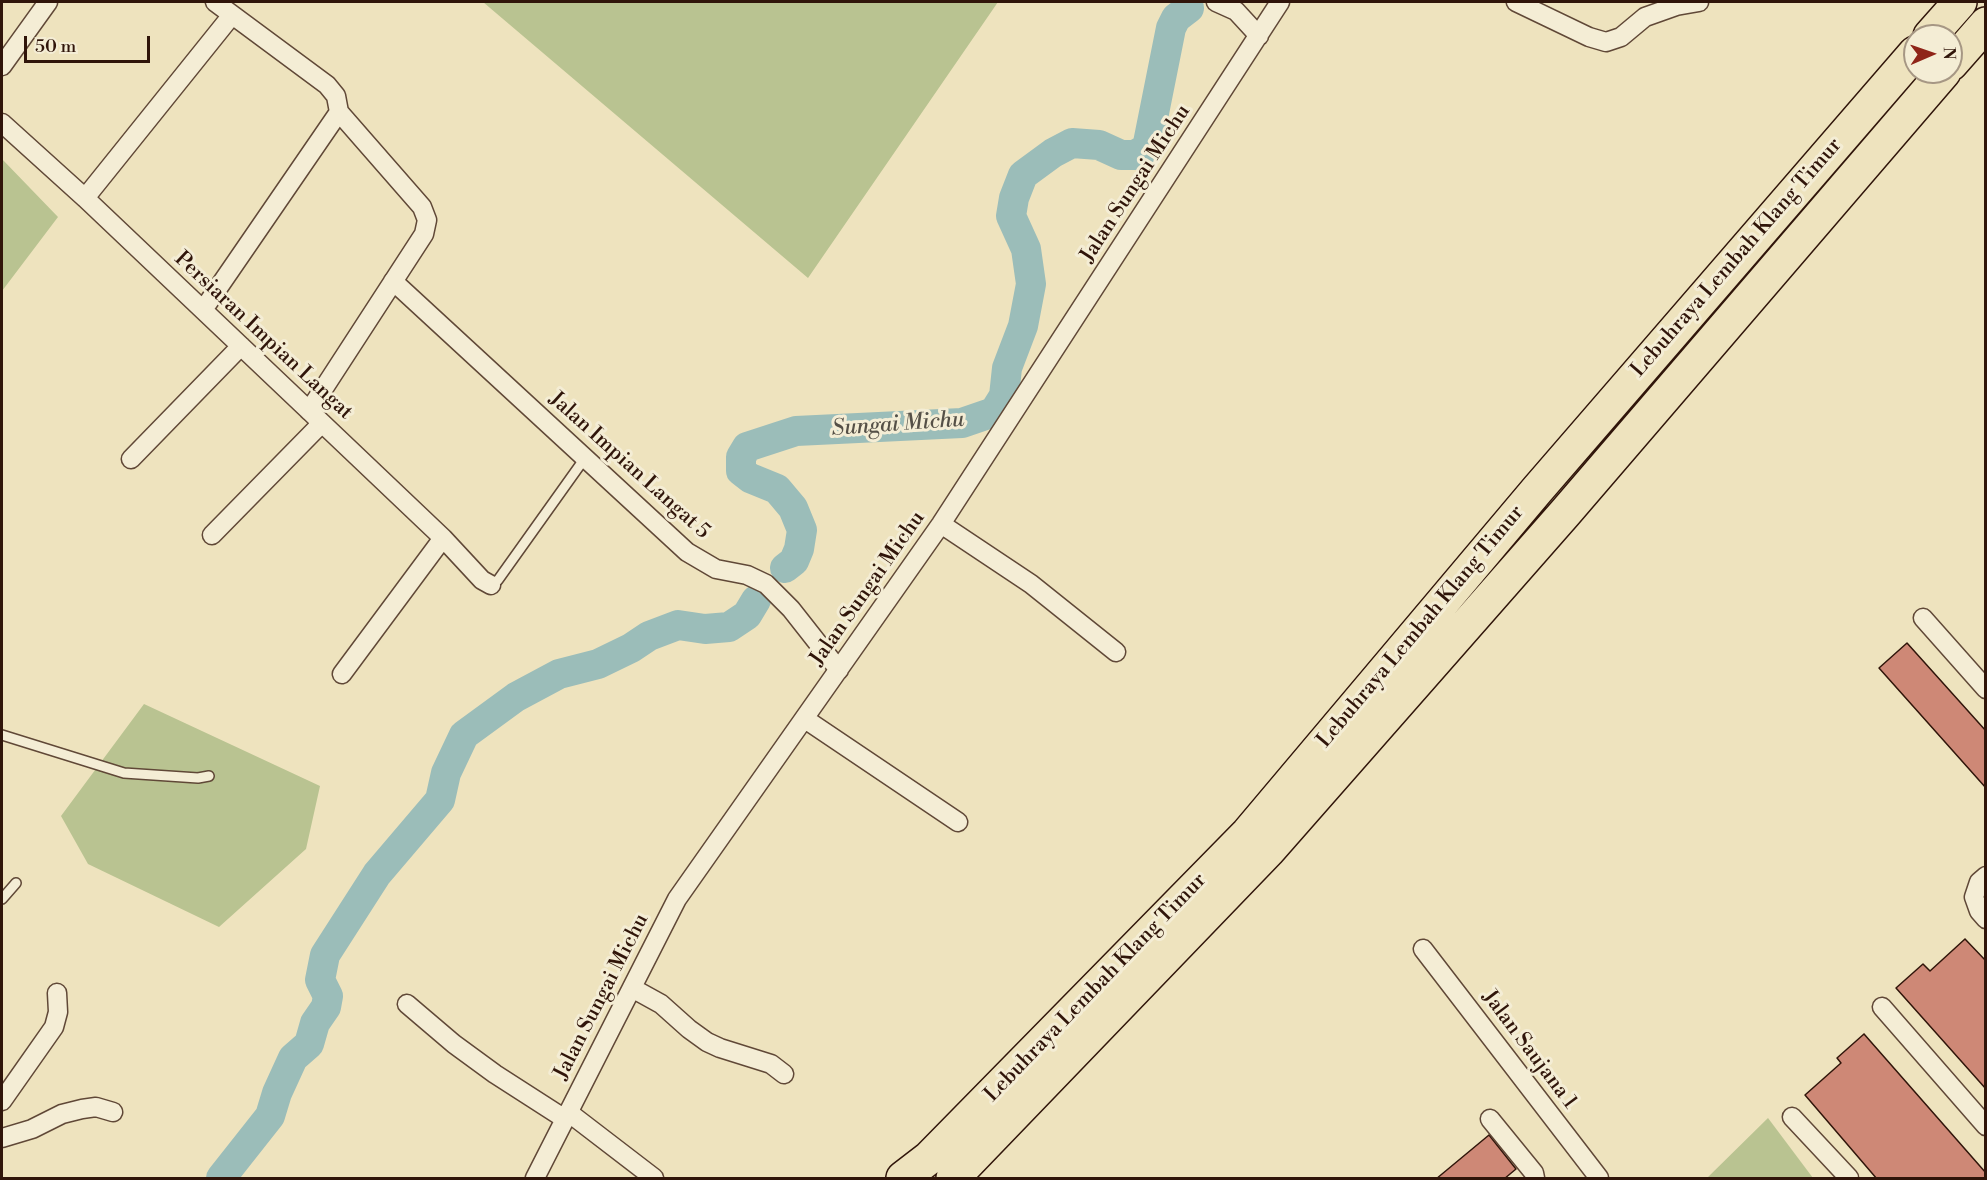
<!DOCTYPE html>
<html>
<head>
<meta charset="utf-8">
<style>
	body { margin:0 }
	#map { position:relative; width:1987px; height:1180px; overflow:hidden; background:#eee3be; font-family:"Libre Bodoni",serif }
	canvas { display:block }
	.frame { position:absolute; inset:0; border:3px solid #30150a; pointer-events:none }
	.north { position:absolute; left:1903px; top:24px; width:60px; height:60px; box-sizing:border-box; background:#f4edd5; border:2px solid #a69784; border-radius:50%; rotate:88deg; font-size:16px; font-weight:700; line-height:24px; text-align:center; color:#30150a }
	.north::after { content:''; display:block; margin:auto; width:21px; height:27px; background:#8f2418; clip-path:polygon(50% 0,100% 100%,50% 72%,0 100%) }
	.scale { position:absolute; left:24px; top:36px; width:126px; height:27px; box-sizing:border-box; border:3px solid #30150a; border-top:0; padding-left:8px; font-size:18px; line-height:21px; white-space:nowrap; color:#30150a; -webkit-text-stroke:4px #f4edd5; paint-order:stroke }
</style>
</head>
<body>
<div id="map">
<canvas width="1987" height="1180"></canvas>
<div class="frame"></div>
<div class="north">N</div>
<div class="scale">50 m</div>
</div>
<script>
const ctx = document.querySelector('canvas').getContext('2d');
ctx.lineJoin = 'round';
function fill(path, color) {
  ctx.fillStyle = color;
  ctx.fill(path, 'evenodd');
}
function shape(rows) {
  const path = new Path2D();
  for (const r of rows) {
    path.moveTo(r[0], r[1]);
    for (let i = 2; i < r.length; i += 2) path.lineTo(r[i], r[i + 1]);
  }
  return path;
}
function trace(path, color, width, dash) {
  ctx.strokeStyle = color;
  ctx.lineWidth = width;
  ctx.lineCap = dash ? 'butt' : 'round';
  ctx.setLineDash(dash || []);
  ctx.stroke(path);
}
function write(font, color, halo, rows, align = 'center') {
  ctx.font = font + ' "Libre Bodoni",serif';
  ctx.lineWidth = 6;
  ctx.setLineDash([]);
  ctx.textBaseline = 'middle';
  ctx.strokeStyle = halo;
  ctx.fillStyle = color;
  for (const [text, x, y, turn = 0] of rows) {
    ctx.save();
    ctx.translate(x, y);
    ctx.rotate((+turn || 0) * Math.PI / 180);
    ctx.textAlign = isNaN(turn) ? turn : align;
    if (halo) ctx.strokeText(text, 0, 0);
    ctx.fillText(text, 0, 0);
    ctx.restore();
  }
}
fill(shape([
	[483,2,998,2,808,278],
	[2,159,58,217,2,291],
	[144,704,320,786,306,849,219,927,88,864,61,816],
	[1768,1118,1813,1178,1707,1178]
]), '#b9c391');
trace(shape([
	[785,568,794,561,799,549,802,530,793,508,777,489,750,478,741,471,741,457,747,447,796,431,962,423,994,412,1004,396,1007,368,1023,326,1031,284,1026,249,1011,216,1014,198,1023,175,1053,153,1072,143,1099,145,1121,155,1135,155,1147,148,1171,28,1176,18,1189,8],
	[221,1178,270,1116,277,1093,293,1058,309,1044,315,1023,326,1007,328,996,320,980,325,955,377,874,440,800,446,773,464,735,516,697,559,674,598,664,631,648,649,636,678,625,705,629,729,627,747,615,756,600]
]), '#9bbdb9', 30);
const building = shape([
	[1907,643,1986,731,1986,788,1879,668,1907,643],
	[1965,939,1986,961,1986,1089,1896,988,1923,964,1930,971,1965,939],
	[1864,1034,1986,1173,1986,1179,1877,1179,1805,1095,1841,1063,1837,1058,1864,1034],
	[1489,1135,1516,1169,1504,1179,1436,1179,1489,1135]
]);
fill(building, '#ce8876');
trace(building, '#30150a', 1.5);
const service = shape([
	[491,585,498,580,585,458],
	[2,735,124,773,198,778,209,776],
	[2,899,16,883]
]);
const minor = shape([
	[215,2,327,85,336,96,339,112,422,207,427,220,424,234,309,411],
	[1216,2,1236,11,1259,36],
	[1516,2,1589,37,1606,42,1621,37,1645,17,1676,6,1699,2],
	[2,66,48,2],
	[2,123,85,198,322,423,443,538,482,580,491,585],
	[85,198,232,15],
	[393,281,687,552,716,569,747,575,766,584,791,609,839,670],
	[203,310,339,112],
	[131,459,241,346],
	[941,524,1031,584,1116,652],
	[212,535,322,423],
	[1923,618,1986,689],
	[342,674,443,538],
	[805,719,958,822],
	[1986,876,1979,882,1974,897,1979,911,1986,919],
	[1423,949,1599,1178],
	[632,988,661,1004,689,1029,707,1042,720,1048,771,1064,784,1074],
	[407,1004,454,1044,495,1074,565,1119],
	[1882,1007,1986,1126],
	[2,1101,54,1027,58,1012,57,993],
	[568,1112,654,1178],
	[1792,1117,1849,1178],
	[1490,1119,1534,1173,1535,1178],
	[2,1138,32,1129,62,1114,82,1109,96,1107,113,1112],
	[535,1178,677,899,941,524,1280,2]
]);
const motorway = shape([
	[1930,36,1960,2],
	[1951,64,1986,24],
	[903,1178,929,1158,1248,833,1537,490,1915,53],
	[953,1178,1268,851,1565,513,1944,72]
]);
trace(service, '#604837', 12);
trace(minor, '#604837', 21);
trace(motorway, '#30150a', 36);
trace(service, '#f4edd5', 9);
trace(minor, '#f4edd5', 18);
trace(motorway, '#eee3be', 33);
write('21px', '#30150a', '#f4edd5', [
	["Jalan Sungai Michu",1136,184,-57],
	["Lebuhraya Lembah Klang Timur",1737,258,-49],
	["Persiaran Impian Langat",263,336,43],
	["Jalan Impian Langat 5",629,466,42],
	["Jalan Sungai Michu",868,589,-55],
	["Lebuhraya Lembah Klang Timur",1421,627,-50],
	["Lebuhraya Lembah Klang Timur",1096,988,-46],
	["Jalan Sungai Michu",602,997,-63],
	["Jalan Saujana 1",1529,1050,53]
]);
write('italic 22px', '#555047', '#f4edd5', [
	["Sungai Michu",898,425,-4]
]);
</script>
</body>
</html>
